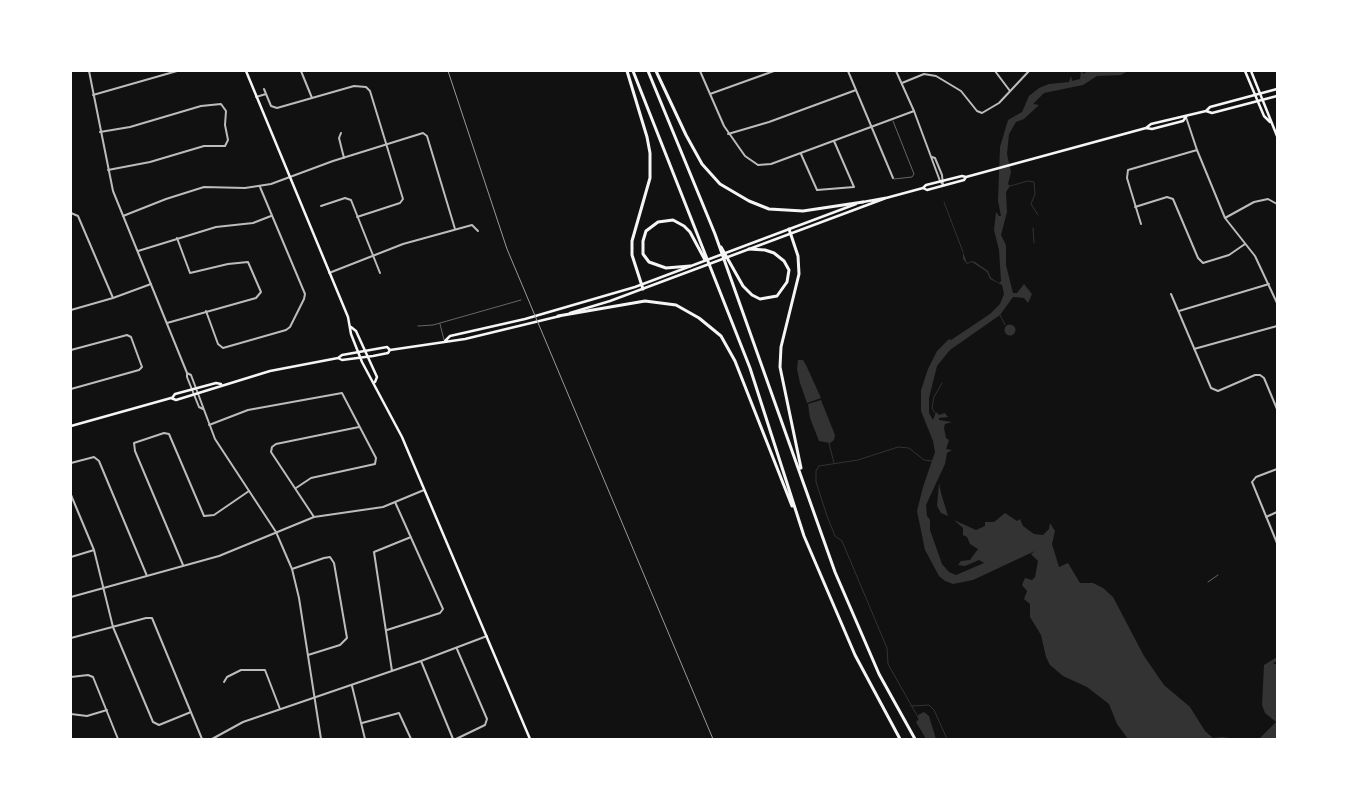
<!DOCTYPE html>
<html>
<head>
<meta charset="utf-8">
<style>
	body { margin:0 }
	#map { position:relative; width:1348px; height:810px; overflow:hidden; background:#111; font-family:Manrope,sans-serif }
	canvas { display:block }
	.frame { position:absolute; inset:0; border:72px solid #fff; pointer-events:none }
</style>
</head>
<body>
<div id="map">
<canvas width="1348" height="810"></canvas>
<div class="frame"></div>
</div>
<script>
const ctx = document.querySelector('canvas').getContext('2d');
ctx.lineJoin = 'round';
function fill(path, color) {
  ctx.fillStyle = color;
  ctx.fill(path, 'evenodd');
}
function shape(rows) {
  const path = new Path2D();
  for (const r of rows) {
    if (r.length === 3) {
      path.moveTo(r[0] + r[2], r[1]);
      path.arc(r[0], r[1], r[2], 0, 2 * Math.PI);
      continue;
    }
    path.moveTo(r[0], r[1]);
    for (let i = 2; i < r.length; i += 2) path.lineTo(r[i], r[i + 1]);
  }
  return path;
}
function trace(path, color, width, dash) {
  ctx.strokeStyle = color;
  ctx.lineWidth = width;
  ctx.lineCap = dash ? 'butt' : 'round';
  ctx.setLineDash(dash || []);
  ctx.stroke(path);
}
fill(shape([
	[1081,71,1084,74,1087,71,1128,71,1121,75,1097,76,1083,85,1044,93,1033,104,1039,105,1024,119,1016,122,1009,134,1007,154,1011,172,1008,184,1010,186,1006,192,1007,212,1001,235,1006,245,1006,265,1013,293,1017,293,1024,284,1032,294,1028,303,1024,298,1013,297,1000,315,950,350,937,366,929,398,929,413,933,420,936,412,939,415,945,413,948,417,939,418,939,420,952,422,945,424,944,428,946,438,949,440,946,449,952,450,947,453,945,464,926,505,927,516,930,520,930,530,942,564,949,572,956,575,984,563,979,560,965,566,958,565,961,561,970,560,978,549,970,544,967,537,963,535,963,528,954,520,976,530,985,526,985,522,994,522,1005,513,1017,521,1020,519,1023,526,1034,534,1043,535,1049,529,1050,523,1055,531,1052,544,1059,567,1068,563,1080,583,1093,583,1103,588,1113,597,1144,656,1164,685,1190,707,1205,731,1213,738,1222,737,1238,739,1128,739,1117,724,1109,704,1087,687,1063,676,1050,665,1046,657,1041,635,1030,617,1030,604,1024,599,1027,591,1022,585,1025,578,1032,580,1035,577,1038,561,1031,554,1035,551,973,580,953,584,945,581,939,576,925,550,917,511,923,487,935,452,933,441,921,411,921,390,928,369,937,351,949,339,951,340,990,314,1000,304,1004,294,1002,285,990,279,987,272,972,262,967,264,963,259,963,252,967,263,972,261,975,262,988,271,991,278,999,283,1001,281,999,250,994,230,996,212,999,216,1001,216,998,201,1000,147,1008,120,1022,112,1029,96,1039,88,1049,84,1069,82,1071,76,1072,81,1080,79],
	[1010,330,5.5],
	[798,360,803,360,806,365,821,398,807,403,800,383,797,369],
	[821,400,835,435,834,440,830,443,819,441,810,418,808,404],
	[939,483,941,493,948,516,941,513,937,506],
	[1277,657,1277,661,1273,663,1277,665,1277,739,1259,739,1276,722,1265,713,1262,705,1264,665],
	[924,712,929,716,936,739,926,739,916,722,919,719,918,715]
]), '#333');
trace(shape([
	[1010,186,1028,181,1034,182,1035,194,1031,204,1038,215],
	[944,202,963,252],
	[1033,228,1034,243],
	[1000,315,1005,325],
	[935,413,932,408,934,397,942,383],
	[829,443,834,463],
	[911,706,929,705,934,710,947,739],
	[919,719,888,664,887,648,842,541,835,536,827,516,816,482,816,471,819,466,858,460,898,447,909,448,924,460,932,461]
]), '#333', 1);
trace(shape([
	[893,121,914,174,912,177,894,179],
	[440,324,444,340],
	[418,326,433,325,521,300],
	[1208,582,1218,575]
]), '#bcbcbc', 0.5);
trace(shape([
	[301,71,312,98],
	[700,71,724,126,745,156,758,165,771,164,914,111],
	[848,71,893,178],
	[995,71,1010,91],
	[902,83,924,74,936,76,961,91,977,111,982,113,999,103,1029,71],
	[264,89,271,106,277,108,354,86,366,87,370,91,403,199,400,203,357,217],
	[710,94,774,71],
	[93,95,177,71],
	[256,97,266,94],
	[1186,117,1197,150,1225,218,1255,256,1277,303],
	[100,132,130,127,201,106,221,104,226,111,225,125,228,140,225,146,204,146,150,162,108,170],
	[341,133,339,138,344,158],
	[728,134,769,122,856,90],
	[801,154,817,190,854,187,834,141],
	[321,206,345,198,351,200,380,273],
	[1135,207,1167,197,1173,199,1198,258,1203,263,1229,255,1245,244],
	[71,213,78,216,113,298],
	[123,216,166,199,204,187,245,188,271,184,333,161,423,133,427,136,455,229],
	[1225,218,1254,202,1268,199,1277,204],
	[1141,224,1127,178,1128,170,1197,150],
	[138,251,216,227,253,223,271,216],
	[329,273,403,244,472,225,478,231],
	[1171,294,1211,388,1218,391,1255,375,1260,375,1264,378,1277,409],
	[71,310,113,298,151,284],
	[206,311,218,344,223,348,286,330,290,327,304,299,305,294,260,187],
	[1179,311,1269,284],
	[167,323,256,298,261,292,248,262,228,264,190,273,177,238],
	[1194,349,1277,326],
	[71,350,127,335,131,337,142,367,139,370,71,389],
	[209,425,248,410,342,393,376,458,375,464,311,478,296,488],
	[71,463,94,457,99,461,147,576],
	[1277,469,1256,477,1252,482,1277,543],
	[71,495,94,550,113,627,153,722,159,725,191,712],
	[314,517,271,452,272,447,276,444,359,427],
	[1266,517,1277,512],
	[71,557,94,550],
	[183,565,135,451,134,443,164,433,169,434,204,516,214,515,249,491],
	[292,569,324,558,330,557,334,563,347,638,340,645,308,655],
	[71,597,219,556,314,517,383,507,424,490],
	[387,630,440,613,443,609,395,502],
	[71,638,146,618,152,618,202,739],
	[421,661,453,739],
	[392,671,374,552,411,537],
	[71,677,88,675,93,677,118,739],
	[224,682,227,677,241,670,265,670,280,709],
	[352,686,365,739],
	[71,714,87,716,107,710],
	[362,723,399,713,411,739],
	[212,739,243,722,421,661,487,636],
	[456,739,485,725,487,719,457,649]
]), '#bcbcbc', 2);
trace(shape([
	[89,71,113,191,187,373,187,377,199,407,203,409],
	[896,71,914,111,940,181,943,185],
	[932,157,935,158,942,175,943,185],
	[187,373,191,375,215,439,276,532,292,569,299,598,321,739]
]), '#bcbcbc', 2);
trace(shape([
	[1206,111,1212,113,1277,96],
	[1146,128,1152,129,1183,121,1186,117],
	[923,188,927,190,964,180,966,177,1146,128,1151,124,1206,111,1210,107,1277,89],
	[863,202,885,198],
	[570,313,610,301,886,198,923,188,926,185,962,176,966,177],
	[445,341,450,336,525,319,635,287,856,204],
	[338,358,342,355,387,347,390,350,465,339,560,316],
	[172,398,175,394,216,383,221,384],
	[71,426,171,398,176,400,270,371,338,358,342,360,373,356,388,353,390,350]
]), '#f5f5f5', 2.5);
trace(shape([
	[246,71,348,317,351,334,362,362,402,437,530,739],
	[1245,71,1264,116,1270,122],
	[1251,71,1277,136],
	[351,327,356,331,377,377,375,382]
]), '#f5f5f5', 2.5);
trace(shape([
	[627,71,647,137,650,153,650,178,632,241,632,255,643,289],
	[633,71,750,368,804,536,855,655,900,739],
	[648,71,715,234,835,572,879,674,915,739],
	[656,71,686,135,702,164,720,184,749,201,769,209,803,211,863,202],
	[789,229,798,256,799,274,781,347,780,367,801,468],
	[721,247,743,286,752,295,760,299,777,296,787,282,789,270,784,261,774,253,765,250,749,249],
	[690,266,666,268,649,262,643,254,643,241,646,231,658,222,673,220,684,226,690,232,705,260],
	[558,316,645,301,676,305,699,318,721,336,735,361,792,506]
]), '#f5f5f5', 3);
trace(shape([
	[448,71,507,249,713,739]
]), '#9a9a9a', 1);
</script>
</body>
</html>
